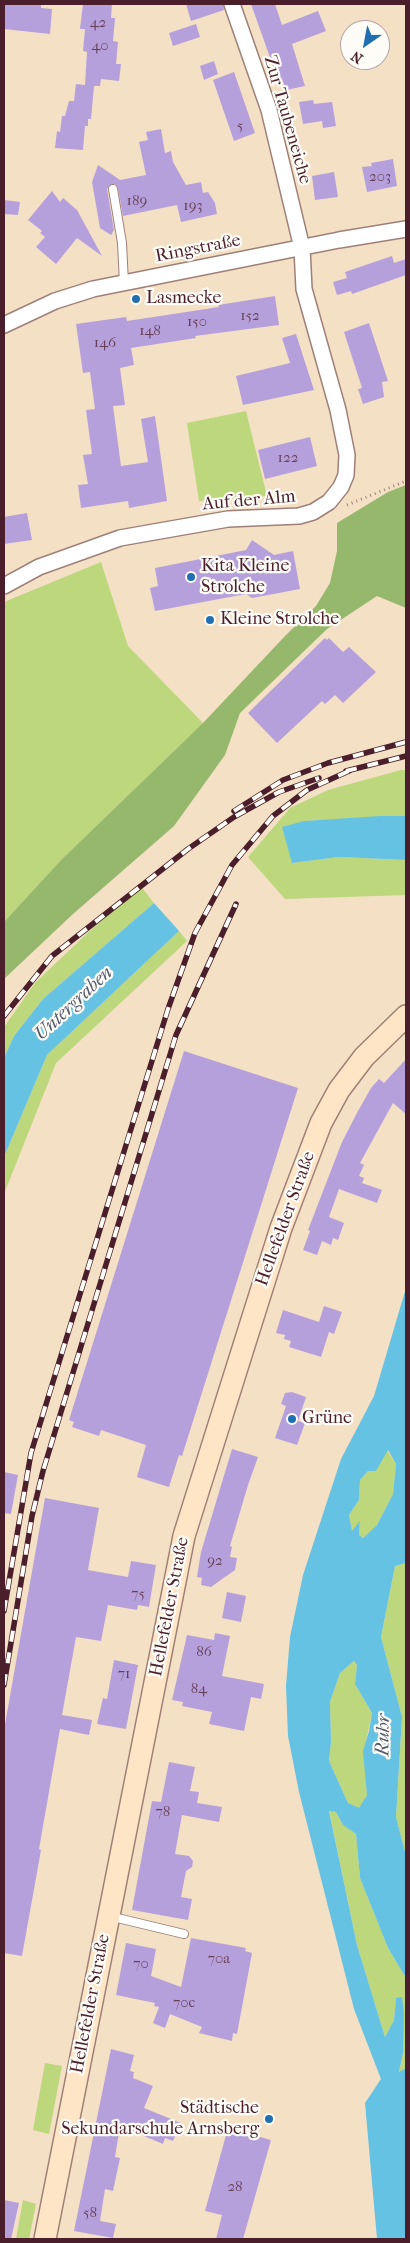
<!DOCTYPE html>
<html>
<head>
<meta charset="utf-8">
<style>
	body { margin:0 }
	#map { position:relative; width:410px; height:2243px; overflow:hidden; background:#f4e0c5; font-family:"IM FELL French Canon",serif }
	canvas { display:block }
	.frame { position:absolute; inset:0; border:5px solid #4a1f2b; pointer-events:none }
	.north { position:absolute; left:340px; top:20px; width:50px; height:50px; box-sizing:border-box; background:#fdfcf7; border:1px solid #b5a4a5; border-radius:50%; rotate:213deg; font-size:14px; font-weight:700; line-height:20px; text-align:center; color:#4a1f2b }
	.north::after { content:''; display:block; margin:auto; width:18px; height:22px; background:#1f6fb2; clip-path:polygon(50% 0,100% 100%,50% 72%,0 100%) }
</style>
</head>
<body>
<div id="map">
<canvas width="410" height="2243"></canvas>
<div class="frame"></div>
<div class="north">N</div>
</div>
<script>
const ctx = document.querySelector('canvas').getContext('2d');
ctx.lineJoin = 'round';
function fill(path, color) {
  ctx.fillStyle = color;
  ctx.fill(path, 'evenodd');
}
function shape(rows) {
  const path = new Path2D();
  for (const r of rows) {
    path.moveTo(r[0], r[1]);
    for (let i = 2; i < r.length; i += 2) path.lineTo(r[i], r[i + 1]);
  }
  return path;
}
function trace(path, color, width, dash) {
  ctx.strokeStyle = color;
  ctx.lineWidth = width;
  ctx.lineCap = dash ? 'butt' : 'round';
  ctx.setLineDash(dash || []);
  ctx.stroke(path);
}
function write(font, color, halo, rows, align = 'center') {
  ctx.font = font + ' "IM FELL French Canon",serif';
  ctx.lineWidth = 4.5;
  ctx.setLineDash([]);
  ctx.textBaseline = 'middle';
  ctx.strokeStyle = halo;
  ctx.fillStyle = color;
  for (const [text, x, y, turn = 0] of rows) {
    ctx.save();
    ctx.translate(x, y);
    ctx.rotate((+turn || 0) * Math.PI / 180);
    ctx.textAlign = isNaN(turn) ? turn : align;
    if (halo) ctx.strokeText(text, 0, 0);
    ctx.fillText(text, 0, 0);
    ctx.restore();
  }
}
fill(shape([
	[246,411,267,496,199,501,187,423],
	[101,562,128,646,203,723,61,860,4,922,4,602],
	[401,770,406,770,406,816,304,821,292,863,339,857,406,860,406,895,285,899,248,857,290,808,328,790],
	[139,884,154,903,43,999,14,1036,4,1058,4,1027,35,983],
	[179,931,187,941,56,1063,4,1194,4,1157,47,1055],
	[387,1450,396,1464,393,1494,377,1525,363,1538,359,1535,360,1522,352,1532,349,1515,359,1500,360,1480,368,1471,376,1471],
	[406,1563,406,1855,396,1817,402,1717,381,1637,395,1566],
	[354,1661,357,1665,355,1684,372,1713,366,1741,367,1795,359,1809,348,1803,329,1761,331,1742,330,1702,340,1673],
	[329,1810,336,1812,343,1825,356,1834,360,1878,388,1948,406,1978,406,2068,399,2073,403,2053,402,1997,396,1999,394,2020,385,2037,357,1945],
	[45,2063,62,2066,49,2134,33,2130],
	[23,2200,36,2204,29,2239,16,2239]
]), '#bdd77c');
fill(shape([
	[406,485,406,608,377,596,327,629,240,713,225,755,174,826,73,914,4,979,4,922,61,860,203,723,286,635,316,606,330,583,337,551,337,523,388,492]
]), '#96b86c');
fill(shape([
	[381,816,406,816,406,860,339,857,292,863,282,827,304,821],
	[154,903,179,931,47,1055,4,1157,4,1058,14,1036,43,999],
	[406,1288,406,1563,395,1566,381,1637,402,1717,396,1817,406,1855,406,1978,388,1948,360,1878,356,1834,343,1825,336,1812,329,1811,357,1945,385,2037,394,2020,396,1998,402,1997,404,2013,403,2053,399,2072,406,2068,406,2239,377,2239,365,2103,381,2079,354,2009,299,1792,288,1736,286,1686,290,1637,303,1575,341,1459,374,1396],
	[388,1450,396,1464,393,1494,377,1525,363,1538,359,1535,360,1521,352,1531,349,1515,359,1500,360,1480,368,1471,376,1471],
	[354,1661,357,1665,355,1684,372,1713,369,1731,363,1751,367,1795,359,1808,348,1803,329,1761,331,1742,330,1702,340,1673]
]), '#65c2e3');
fill(shape([
	[4,4,41,5,41,8,52,9,50,34,4,29],
	[83,4,112,4,111,18,115,18,113,41,118,42,116,64,121,64,119,81,101,79,100,86,94,86,91,119,88,119,88,126,85,126,83,150,55,148,57,131,60,132,62,116,65,116,69,101,74,101,76,84,85,85,87,52,83,51,85,29,80,29],
	[186,4,223,4,224,10,191,21],
	[251,4,275,4,282,25,318,11,326,31,292,44,305,86,286,90,282,79,278,80],
	[196,24,200,37,173,46,169,33],
	[214,61,218,74,204,80,200,66],
	[234,72,255,133,234,141,213,80],
	[313,100,314,104,332,102,336,126,323,128,322,121,303,124,299,102],
	[161,129,165,153,171,151,173,162,186,185,201,182,203,193,208,192,215,203,217,214,181,222,177,205,123,216,118,188,115,184,112,184,107,189,114,230,111,235,100,228,92,182,98,165,120,180,146,175,139,142,148,140,146,132],
	[393,159,397,186,367,192,362,167,372,166,371,163],
	[334,172,338,197,315,200,312,176],
	[52,191,60,202,63,198,77,210,102,256,77,238,56,264,36,247,45,237,40,233,42,231,28,220],
	[4,200,20,202,18,215,4,214],
	[392,256,394,263,406,259,406,275,352,294,351,291,337,295,333,282,347,278,345,272],
	[275,296,279,325,195,336,196,338,131,348,134,365,120,368,125,405,113,406,121,466,148,462,141,419,155,416,167,501,129,508,128,501,81,508,78,485,88,484,83,455,92,454,86,410,95,409,90,372,83,373,76,324,126,317,127,321,219,307,218,305],
	[369,323,388,381,382,382,384,397,363,404,358,389,362,388,344,332],
	[296,334,314,390,243,405,236,376,290,363,282,338],
	[310,437,317,466,265,479,258,450],
	[27,513,32,540,4,544,4,517],
	[252,540,274,555,293,551,300,589,252,598,246,594,155,611,150,588,158,586,155,568,246,550],
	[325,638,327,640,329,638,343,652,349,647,376,672,343,703,335,695,325,704,322,701,277,743,248,713],
	[184,1051,298,1088,182,1456,179,1455,169,1487,137,1477,146,1445,101,1430,99,1436,72,1427,74,1422,69,1420],
	[406,1059,406,1114,393,1103,360,1163,364,1165,359,1176,364,1178,362,1183,382,1190,377,1203,339,1189,329,1217,344,1223,338,1240,333,1238,331,1245,322,1241,317,1255,303,1250,310,1231,308,1230,342,1142,358,1111,371,1088,379,1079,384,1083],
	[324,1306,342,1312,334,1334,329,1332,321,1357,289,1347,291,1341,284,1339,285,1335,276,1333,283,1310,319,1322],
	[292,1392,306,1397,298,1421,305,1423,297,1445,275,1438,286,1406,281,1404,285,1393],
	[232,1449,258,1457,248,1485,230,1546,232,1547,230,1557,237,1558,235,1570,211,1587,201,1585,202,1578,197,1577,201,1552],
	[4,1472,18,1475,11,1514,4,1513],
	[45,1498,99,1508,88,1570,128,1577,131,1561,156,1565,149,1607,138,1605,137,1610,108,1605,101,1641,76,1637,62,1715,92,1720,89,1735,60,1729,39,1849,41,1850,22,1956,4,1953,4,1730],
	[227,1592,246,1596,241,1622,222,1618],
	[215,1633,230,1636,222,1676,264,1684,261,1699,251,1697,244,1731,209,1724,212,1712,182,1706,183,1702,172,1700,187,1635,214,1640],
	[114,1660,138,1665,126,1729,97,1724,103,1698,107,1699],
	[169,1762,195,1767,190,1791,199,1792,197,1803,222,1807,219,1822,182,1815,175,1854,189,1856,193,1861,192,1867,186,1871,181,1897,192,1899,188,1920,132,1910,152,1801,161,1802],
	[191,1938,246,1948,245,1951,252,1953,237,2034,233,2033,232,2041,199,2033,202,2027,170,2014,165,2028,153,2023,159,2007,154,2006,155,2003,116,1995,126,1943,156,1949,151,1976,181,1987],
	[111,2049,134,2055,130,2071,134,2072,133,2078,153,2086,144,2108,181,2123,173,2141,165,2138,163,2144,120,2126,115,2157,120,2158,113,2191,105,2189,100,2221,116,2224,113,2238,74,2231],
	[228,2128,271,2140,243,2239,216,2239,222,2215,205,2211],
	[4,2200,19,2203,11,2239,4,2239]
]), '#b6a0dc');
const lane = shape([
	[113,189,122,243,124,283],
	[109,1916,184,1934]
]);
const street = shape([
	[4,325,55,301,93,289,339,240,406,229],
	[4,586,39,567,120,538,228,519,299,516,313,512,329,502,341,487,346,475,347,455,338,410,304,289,302,248,269,110,232,4]
]);
const secondary = shape([
	[45,2239,184,1536,281,1228,321,1123,339,1090,364,1057,406,1016]
]);
trace(lane, '#9f8078', 10);
trace(street, '#9f8078', 18);
trace(secondary, '#9f8078', 24);
trace(shape([
	[347,505,406,481]
]), '#9f8078', 3, [1, 4]);
trace(lane, '#fff', 8);
trace(street, '#fff', 15);
trace(secondary, '#fde5c5', 21);
const rail = shape([
	[346,771,406,756],
	[234,811,283,780,328,763,406,742],
	[4,1016,52,956,188,849,234,817,279,792,319,778],
	[4,1611,31,1453,168,1009,195,933,232,865,273,816,307,790,351,770],
	[4,1685,32,1516,43,1471,176,1035,236,904]
]);
trace(rail, '#4a1f2b', 5.5);
trace(rail, '#fdfcf7', 4, [11]);
for (const [x, y, r, color] of [
	[136,299,5,"#1f6fb2"],
	[191,577,5,"#1f6fb2"],
	[210,620,5,"#1f6fb2"],
	[292,1419,5,"#1f6fb2"],
	[269,2119,5,"#1f6fb2"]
]) {
  const dot = new Path2D();
  dot.arc(x, y, r, 0, 2 * Math.PI);
  ctx.fillStyle = color;
  ctx.fill(dot);
  trace(dot, '#fdfcf7', 2);
}
write('15px', '#653f57', null, [
	["42",98,23],
	["40",100,46],
	["5",240,126],
	["203",380,177],
	["189",137,201],
	["193",193,206],
	["152",250,316],
	["150",197,322],
	["148",150,331],
	["146",105,343],
	["122",288,458],
	["92",215,1561],
	["75",138,1594],
	["86",204,1652],
	["71",124,1674],
	["84",199,1689],
	["78",163,1812],
	["70a",219,1959],
	["70",141,1964],
	["70c",184,2003],
	["28",235,2187],
	["58",90,2213]
]);
write('18px', '#4a1f2b', '#fdfcf7', [
	["Zur Taubeneiche",287,120,74],
	["Ringstraße",198,249,-11],
	["Auf der Alm",249,501,-5],
	["Hellefelder Straße",286,1219,-70],
	["Hellefelder Straße",170,1607,-79],
	["Hellefelder Straße",91,2004,-79]
]);
write('18px', '#4a1f2b', '#fdfcf7', [
	["Lasmecke",146,299],
	["Kita Kleine",201,567],
	["Strolche",201,588],
	["Kleine Strolche",220,620],
	["Grüne",302,1419],
	["Städtische",259,2109,"right"],
	["Sekundarschule Arnsberg",259,2130,"right"]
], 'left');
write('italic 19px', '#53586b', '#fdfcf7', [
	["Untergraben",74,1004,-43],
	["Ruhr",384,1735,-89]
]);
</script>
</body>
</html>
